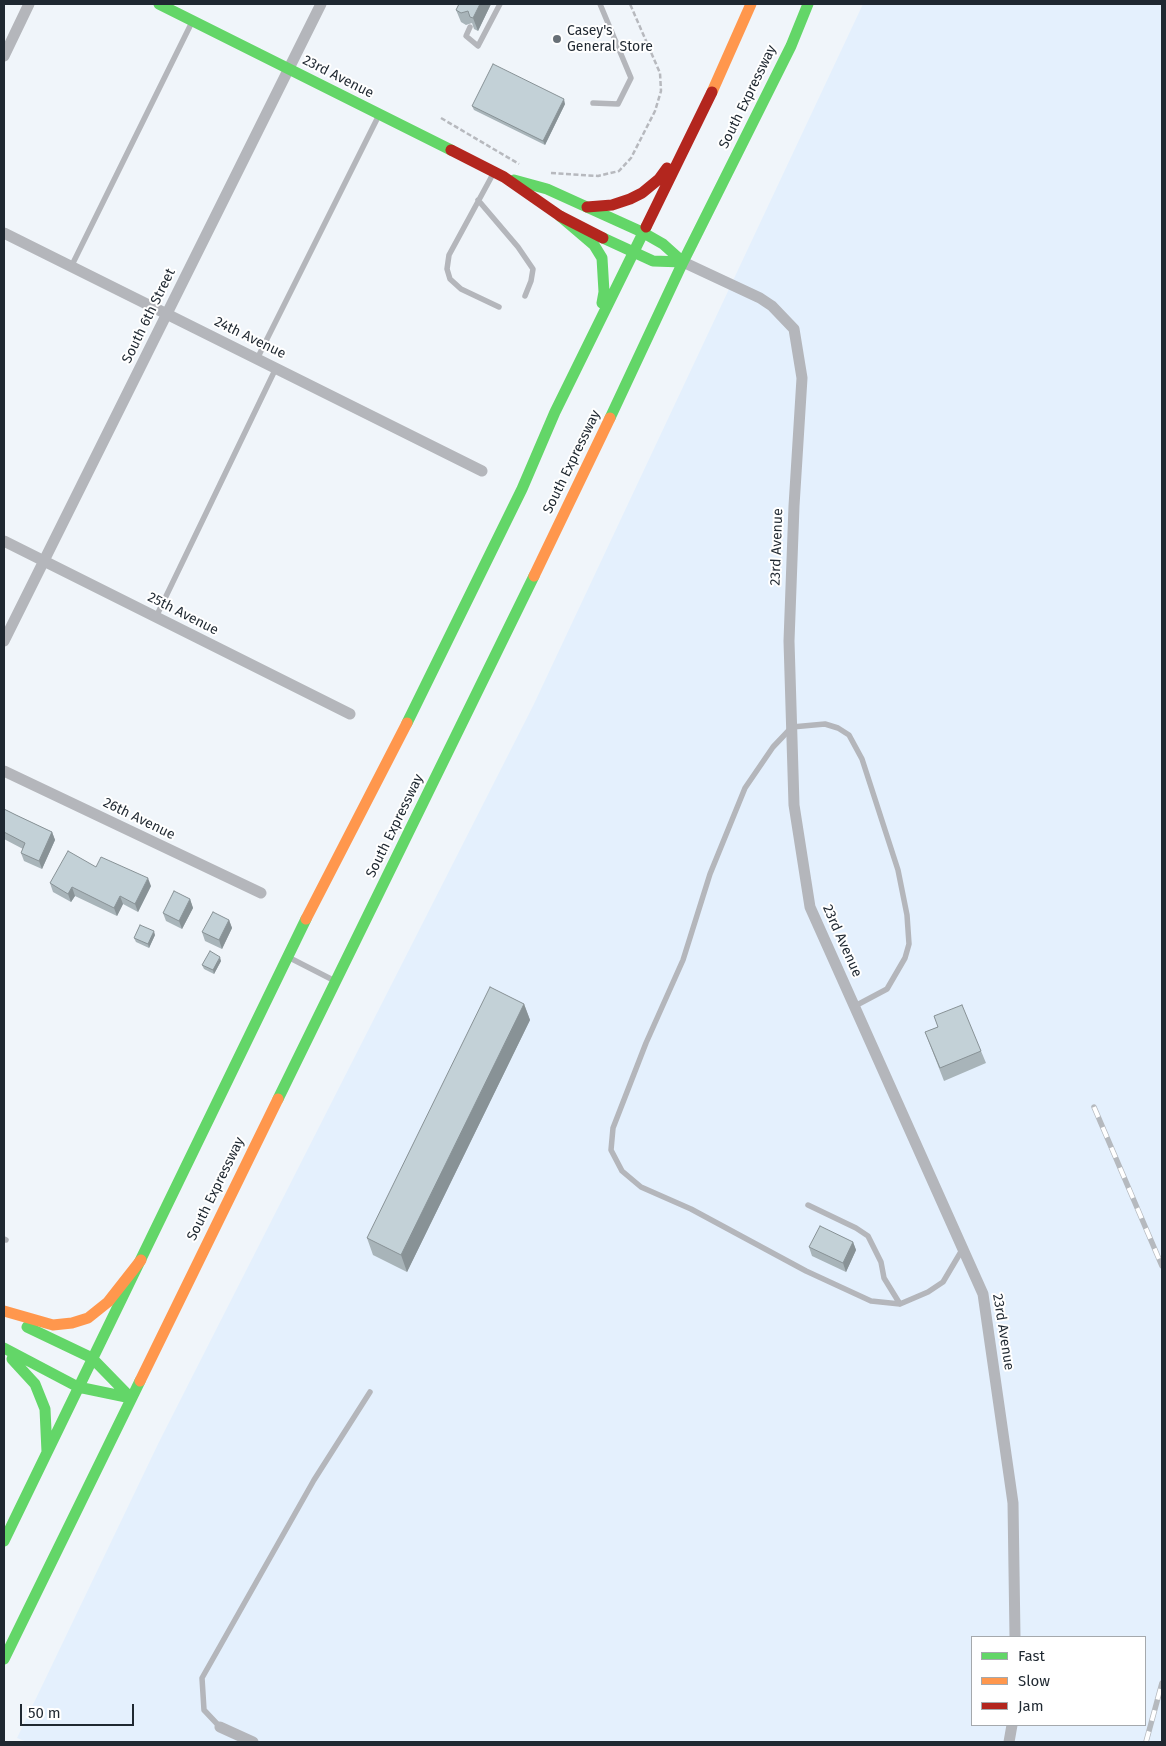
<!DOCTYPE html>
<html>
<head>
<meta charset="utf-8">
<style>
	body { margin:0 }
	#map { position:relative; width:1166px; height:1746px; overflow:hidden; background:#f0f5fa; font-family:"Fira Sans",sans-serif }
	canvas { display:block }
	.frame { position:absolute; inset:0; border:5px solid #1f2831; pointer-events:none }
	.legend { position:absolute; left:971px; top:1636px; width:175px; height:90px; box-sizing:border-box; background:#fff; border:1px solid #a5a9ad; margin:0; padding:6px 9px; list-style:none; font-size:15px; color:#1f2831 }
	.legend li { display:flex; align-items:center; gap:10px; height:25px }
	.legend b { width:25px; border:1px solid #a5a9ad }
	.scale { position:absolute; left:20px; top:1704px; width:114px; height:22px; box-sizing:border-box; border:2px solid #1f2831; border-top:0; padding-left:6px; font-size:15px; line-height:18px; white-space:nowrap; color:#1f2831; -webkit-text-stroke:4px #fff; paint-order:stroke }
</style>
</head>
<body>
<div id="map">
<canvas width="1166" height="1746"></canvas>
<div class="frame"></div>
<ul class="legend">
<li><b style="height:6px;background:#63d668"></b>Fast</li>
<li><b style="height:6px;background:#ff974d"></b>Slow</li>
<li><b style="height:6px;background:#b3261e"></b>Jam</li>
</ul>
<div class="scale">50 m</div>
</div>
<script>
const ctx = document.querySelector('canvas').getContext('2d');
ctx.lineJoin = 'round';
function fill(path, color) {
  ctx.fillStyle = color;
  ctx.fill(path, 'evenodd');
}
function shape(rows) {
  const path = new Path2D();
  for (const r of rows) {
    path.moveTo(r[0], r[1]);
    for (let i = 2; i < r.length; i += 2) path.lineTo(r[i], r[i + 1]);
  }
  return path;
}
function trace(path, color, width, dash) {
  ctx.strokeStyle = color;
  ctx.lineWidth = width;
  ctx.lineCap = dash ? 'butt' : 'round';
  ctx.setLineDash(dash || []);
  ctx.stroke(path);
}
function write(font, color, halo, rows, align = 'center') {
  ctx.font = font + ' "Fira Sans",sans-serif';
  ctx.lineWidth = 4;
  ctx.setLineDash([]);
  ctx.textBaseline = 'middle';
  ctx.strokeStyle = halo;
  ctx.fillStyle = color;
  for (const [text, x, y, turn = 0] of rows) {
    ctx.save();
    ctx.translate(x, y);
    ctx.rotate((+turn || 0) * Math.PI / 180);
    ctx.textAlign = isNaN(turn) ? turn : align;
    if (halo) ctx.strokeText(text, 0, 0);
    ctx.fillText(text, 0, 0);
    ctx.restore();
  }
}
fill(shape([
	[863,4,1162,4,1162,1742,27,1742,17,1738,159,1442,533,706],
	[972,1637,1145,1637,1145,1725,972,1725]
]), '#e4f0fd');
trace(shape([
	[441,118,519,164],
	[551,173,598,176,619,171,631,158,655,111,661,91,660,73,630,4]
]), '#b7b9be', 2.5, [5, 2.5]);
trace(shape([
	[470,27,466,36,478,46,500,4],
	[593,103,618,104,631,78,600,4],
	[493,174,449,255,447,269,450,279,461,289,499,307],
	[478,200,518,247,533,269,531,281,525,296],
	[71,267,192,22],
	[257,359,379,115],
	[156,617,276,368],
	[290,958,333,980],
	[855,1006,887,989,905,958,909,944,907,915,898,870,862,759,849,735,838,728,825,724,792,727,773,747,745,788,710,874,683,960,646,1043,613,1128,611,1150,622,1171,641,1187,691,1209,806,1271,871,1301,900,1304,928,1292,943,1282,962,1250],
	[808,1205,856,1228,868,1236,881,1262,884,1278,900,1304],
	[4,1239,6,1240],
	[220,1727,204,1710,202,1678,314,1480,370,1392]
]), '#b4b6bb', 5.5);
trace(shape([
	[4,56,29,4],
	[4,233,482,471],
	[683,262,760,298,772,306,794,329,802,378,794,506,789,641,794,805,810,907,983,1294,1013,1503,1015,1637],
	[4,541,350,714],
	[4,641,321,4],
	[4,771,261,893],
	[220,1727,253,1742],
	[1009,1742,1012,1725]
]), '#b4b6bb', 11);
trace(shape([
	[159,4,451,150],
	[514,180,547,189,642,232,663,244,683,262],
	[560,216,594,245,602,258,604,292,602,303],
	[603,238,653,261,683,262],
	[610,418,683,262,791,46,808,4],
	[407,723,522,489,555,412,646,227],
	[278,1099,534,576],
	[27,1327,92,1358,131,1398],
	[4,1348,78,1387,131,1398],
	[12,1359,35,1384,45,1409,47,1452],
	[4,1541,306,919],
	[4,1659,140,1381]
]), '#63d668', 11);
trace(shape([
	[712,92,751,4],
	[534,576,610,418],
	[306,919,407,723],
	[4,1311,53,1325,72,1323,88,1318,108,1302,141,1260],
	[140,1381,278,1099]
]), '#ff974d', 11);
trace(shape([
	[451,150,504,177,560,216,603,238],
	[587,207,612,205,630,199,642,193,659,179,667,168],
	[646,227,712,92]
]), '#b3261e', 11);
const rail = shape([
	[1094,1107,1162,1266],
	[1146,1742,1162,1683]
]);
trace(rail, '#b5b9be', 5.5);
trace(rail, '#fff', 4, [11]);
fill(shape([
	[459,4,491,4,478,31,474,29,472,23,466,25,461,22,456,10],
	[565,104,545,145,474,110,472,106],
	[4,809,16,815,52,832,55,840,42,869,24,861,21,853,23,849,4,839],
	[96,867,151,886,138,912,123,904,117,916,75,896,71,902,53,892,50,883],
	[190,899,193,908,182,929,166,921,163,913],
	[229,920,232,928,222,949,205,941,202,932],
	[155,935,149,948,136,942,134,938],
	[221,961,214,974,204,969,202,965],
	[524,1004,530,1020,407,1272,373,1255,367,1238],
	[934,1016,981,1051,986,1063,944,1081,925,1032,938,1027],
	[853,1242,856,1250,846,1272,812,1256,809,1247]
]), '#a8b4b9');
fill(shape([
	[480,4,491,4,478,31,473,18],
	[564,99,565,104,545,145,543,141],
	[52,832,55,840,42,869,39,861],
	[148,878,151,886,138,912,135,904],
	[72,887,75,896,71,902,68,894],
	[120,896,123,904,117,916,114,908],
	[190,899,193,908,182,929,179,921],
	[229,920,232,928,222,949,219,940],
	[154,931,155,935,149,948,148,944],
	[220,957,221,961,214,974,213,970],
	[524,1004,530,1020,407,1272,401,1255],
	[853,1242,856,1250,846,1272,843,1263]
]), '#889296');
const building = shape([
	[459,4,480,4,473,18,470,17,468,11,461,13,456,10,459,4],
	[493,64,564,99,543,141,472,106,493,64],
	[4,809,16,815,52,832,39,861,21,853,25,843,4,832,4,809],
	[68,851,96,867,101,857,148,878,135,904,120,896,114,908,72,887,68,894,50,883,68,851],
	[174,891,190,899,179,921,163,913,174,891],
	[213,912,229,920,219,940,202,932,213,912],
	[140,925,154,931,148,944,134,938,140,925],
	[210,951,220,957,213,970,202,965,210,951],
	[490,987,524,1004,401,1255,367,1238,490,987],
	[962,1005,981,1051,940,1068,925,1032,938,1027,934,1016,962,1005],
	[820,1226,853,1242,843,1263,809,1247,820,1226]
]);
fill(building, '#c3d1d7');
trace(building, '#889296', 1);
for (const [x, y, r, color] of [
	[557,39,5,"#687077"]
]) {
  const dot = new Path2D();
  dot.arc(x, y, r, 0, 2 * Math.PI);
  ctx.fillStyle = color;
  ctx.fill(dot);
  trace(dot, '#fff', 2);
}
write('14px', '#1f2831', '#fff', [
	["Casey's",567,31],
	["General Store",567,47]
], 'left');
write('14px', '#1f2831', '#fff', [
	["23rd Avenue",338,77,27],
	["South Expressway",748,97,-64],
	["South 6th Street",149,316,-64],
	["24th Avenue",250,338,26],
	["South Expressway",572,462,-64],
	["23rd Avenue",777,547,-88],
	["25th Avenue",183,614,27],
	["26th Avenue",139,819,26],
	["South Expressway",395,826,-64],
	["23rd Avenue",842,941,66],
	["South Expressway",216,1189,-64],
	["23rd Avenue",1003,1332,81]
]);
</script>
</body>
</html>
